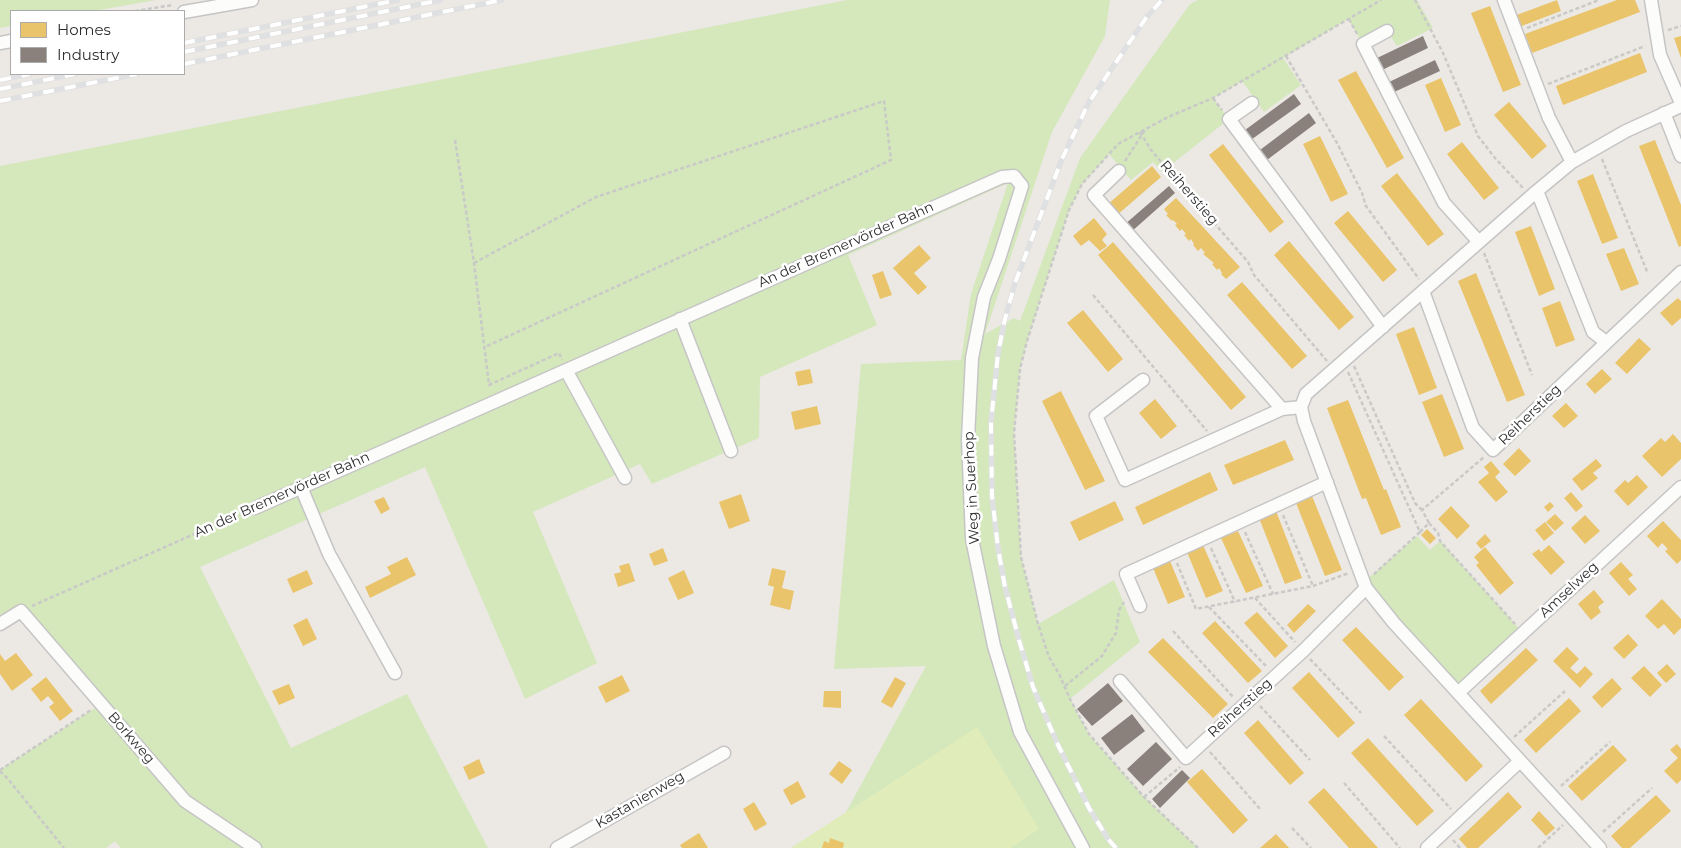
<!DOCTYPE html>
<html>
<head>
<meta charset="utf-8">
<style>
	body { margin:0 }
	#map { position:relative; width:1681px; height:848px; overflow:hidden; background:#ece8e4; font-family:Montserrat,sans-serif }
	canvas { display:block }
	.legend { position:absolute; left:10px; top:10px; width:175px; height:65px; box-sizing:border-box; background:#fff; border:1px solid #ababab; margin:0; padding:6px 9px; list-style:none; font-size:15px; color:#2e2e2e }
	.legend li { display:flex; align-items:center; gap:10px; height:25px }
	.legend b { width:25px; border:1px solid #ababab }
</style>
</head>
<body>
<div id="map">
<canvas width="1681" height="848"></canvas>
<ul class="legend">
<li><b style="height:14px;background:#e9c46a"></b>Homes</li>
<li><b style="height:14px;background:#8a817c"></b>Industry</li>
</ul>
</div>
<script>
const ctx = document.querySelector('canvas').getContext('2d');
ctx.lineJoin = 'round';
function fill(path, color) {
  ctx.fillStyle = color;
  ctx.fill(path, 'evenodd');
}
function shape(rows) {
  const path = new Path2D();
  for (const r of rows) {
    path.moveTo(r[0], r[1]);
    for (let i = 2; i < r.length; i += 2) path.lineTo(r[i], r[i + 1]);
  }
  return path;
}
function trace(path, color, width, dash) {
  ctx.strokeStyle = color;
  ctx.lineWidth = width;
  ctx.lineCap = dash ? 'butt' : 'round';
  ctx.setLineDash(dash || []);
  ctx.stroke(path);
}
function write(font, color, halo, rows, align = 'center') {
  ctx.font = font + ' Montserrat,sans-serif';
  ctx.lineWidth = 5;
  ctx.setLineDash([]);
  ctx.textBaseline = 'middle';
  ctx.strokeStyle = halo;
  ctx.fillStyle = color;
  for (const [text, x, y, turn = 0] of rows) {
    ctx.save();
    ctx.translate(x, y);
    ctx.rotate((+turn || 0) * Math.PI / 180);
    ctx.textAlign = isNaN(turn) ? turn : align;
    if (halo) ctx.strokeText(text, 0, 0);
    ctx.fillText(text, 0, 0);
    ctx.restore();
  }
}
fill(shape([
	[0,0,156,0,94,11,11,11,11,26,0,28],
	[847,0,1110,0,1105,36,1052,132,985,334,1014,318,1020,321,1080,158,1190,4,1198,0,1417,0,1433,28,1397,46,1387,31,1363,44,1348,19,1283,58,1301,85,1264,112,1242,81,1213,98,1229,119,1162,172,1153,162,1131,180,1109,154,1082,184,1069,210,1027,341,1020,369,1014,433,1021,557,1038,624,1114,580,1140,642,1070,699,1089,735,1144,797,1198,848,791,848,845,814,926,666,834,669,861,364,961,360,971,294,1008,183,848,255,877,325,760,377,759,438,652,484,640,464,533,512,597,663,525,699,425,467,200,567,291,748,407,694,488,848,121,848,115,841,106,848,0,848,0,770,101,704,22,611,0,624,0,166],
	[1417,536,1430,550,1440,541,1523,633,1458,693,1364,582]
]), '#d4e8bc');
fill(shape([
	[977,727,1039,829,1011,848,791,848]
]), '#e0ecb9');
fill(shape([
	[1557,0,1561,11,1519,27,1514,16],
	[1617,0,1635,0,1640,12,1532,53,1525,34],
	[1490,6,1521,85,1503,92,1471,13],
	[1681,36,1681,58,1674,38],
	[1640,53,1647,72,1563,105,1556,86],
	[1356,71,1404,158,1387,168,1338,80],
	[1441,78,1461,125,1445,132,1425,85],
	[1509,102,1547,146,1532,159,1494,115],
	[1320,136,1348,194,1331,202,1303,144],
	[1655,140,1681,205,1681,246,1679,247,1639,146],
	[1462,142,1499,188,1484,200,1447,154],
	[1223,144,1284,222,1270,233,1209,155],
	[1152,166,1161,177,1116,216,1107,205],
	[1397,173,1444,234,1428,246,1381,186],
	[1593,174,1618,238,1602,244,1577,181],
	[1176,198,1240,267,1226,279,1221,274,1222,273,1219,268,1217,270,1212,264,1214,263,1203,254,1205,253,1201,248,1198,251,1193,245,1194,244,1191,239,1189,241,1184,235,1186,234,1182,229,1180,231,1175,225,1177,224,1173,220,1172,221,1166,215,1168,214,1164,209],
	[1348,211,1397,270,1383,282,1334,223],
	[1094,218,1107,234,1102,240,1107,246,1100,251,1089,240,1081,246,1073,236],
	[1531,226,1555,289,1539,296,1515,232],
	[1289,241,1354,317,1339,330,1274,255],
	[1113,242,1246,397,1231,410,1098,255],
	[919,245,931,258,914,273,927,287,918,295,893,268],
	[1624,248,1639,284,1621,291,1606,254],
	[883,271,892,295,880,299,872,275],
	[1476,273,1525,395,1507,402,1458,281],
	[1242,282,1307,356,1292,369,1227,295],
	[1678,298,1681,301,1681,318,1672,326,1660,313],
	[1560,301,1575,340,1556,347,1542,308],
	[1083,310,1123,359,1108,372,1067,323],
	[1414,327,1437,388,1419,395,1396,334],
	[1639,338,1651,349,1627,374,1615,363],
	[810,369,813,383,798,386,795,372],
	[1602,369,1612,379,1595,394,1586,384],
	[1061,391,1105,481,1085,490,1042,401],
	[1442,394,1464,449,1444,457,1422,402],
	[1155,399,1177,426,1161,439,1139,413],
	[1348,400,1384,490,1386,489,1401,527,1381,535,1366,498,1362,499,1327,408],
	[1566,403,1578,416,1564,428,1552,416],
	[817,406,821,424,795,430,791,412],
	[1673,434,1681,443,1681,459,1662,477,1642,456,1661,438,1665,442],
	[1285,440,1294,460,1233,485,1224,465],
	[1519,448,1531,461,1515,476,1503,464],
	[1596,459,1602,466,1593,473,1598,478,1582,491,1572,479],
	[1491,461,1500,472,1495,477,1508,492,1496,502,1478,482,1489,473,1484,467],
	[1210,472,1218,490,1143,525,1135,507],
	[1637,475,1648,487,1628,506,1614,491,1625,480,1628,483],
	[1571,492,1583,506,1576,512,1564,498],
	[741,494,750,521,729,529,719,502],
	[1312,496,1342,570,1325,576,1296,503],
	[384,497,390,509,381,514,374,501],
	[1115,501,1124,520,1079,541,1070,522],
	[1550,502,1554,506,1548,512,1544,507],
	[1451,506,1470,526,1457,539,1438,519],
	[1276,511,1302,578,1285,584,1259,518],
	[1555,514,1564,523,1555,531,1546,522],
	[1585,515,1600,531,1585,544,1571,528],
	[1663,521,1681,540,1681,560,1677,564,1665,551,1668,549,1662,543,1658,548,1647,536],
	[1545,522,1554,533,1544,541,1535,530],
	[1427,529,1436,538,1430,544,1421,535],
	[1238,531,1263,586,1246,593,1221,538],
	[1485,534,1491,541,1481,549,1476,543],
	[1203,545,1223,591,1206,598,1187,552],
	[1549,545,1565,562,1551,575,1532,554,1539,549,1541,552],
	[1485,547,1514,583,1500,595,1476,565,1479,563,1474,557],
	[663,548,668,561,654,566,649,554],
	[407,557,416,575,370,598,365,587,391,574,387,567],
	[1170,561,1185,597,1168,604,1153,568],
	[1621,562,1633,575,1628,579,1637,589,1629,596,1609,573],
	[629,563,635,581,618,587,614,574,621,572,619,566],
	[772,568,786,571,782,588,794,591,790,610,770,605,774,587,768,585],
	[307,570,313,584,293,593,287,579],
	[684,570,694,593,678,600,668,578],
	[1594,590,1604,602,1598,607,1601,612,1591,620,1578,604],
	[1662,599,1681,619,1681,628,1674,635,1664,624,1658,629,1645,616],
	[1308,604,1316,611,1294,633,1287,625],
	[1257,612,1288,646,1275,658,1244,623],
	[307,618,317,639,303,646,293,625],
	[1215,621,1262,671,1248,683,1202,633],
	[1356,627,1404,677,1389,691,1342,640],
	[1628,634,1638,645,1624,659,1613,648],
	[1163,638,1228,704,1213,718,1148,652],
	[1567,647,1579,659,1570,668,1577,674,1585,666,1593,674,1580,688,1553,661],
	[1526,648,1538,660,1491,704,1480,691],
	[16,653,33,675,12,691,0,674,0,654,5,661],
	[1667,664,1676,674,1666,683,1657,673],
	[1644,666,1662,685,1650,697,1631,678],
	[1309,672,1355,723,1338,738,1292,688],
	[622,675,630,691,606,703,598,687],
	[46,677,73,711,60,721,49,707,54,703,48,696,41,702,31,689],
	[895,677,906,683,892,708,881,702],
	[1612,678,1622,689,1602,708,1592,697],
	[289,684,295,698,279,705,272,691],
	[824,691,841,691,841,708,823,707],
	[1569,698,1581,711,1536,753,1524,740],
	[1421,699,1483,766,1466,782,1404,715],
	[1258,720,1304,773,1290,785,1244,733],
	[1368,738,1434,811,1417,826,1351,753],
	[1677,744,1681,749,1681,780,1677,784,1664,771,1678,758,1670,750],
	[1613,745,1627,760,1582,801,1568,786],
	[479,759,485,773,469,780,463,767],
	[839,761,852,770,842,784,829,774],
	[1202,769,1248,820,1233,834,1187,782],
	[798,781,806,797,791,805,783,790],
	[1324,788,1378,848,1349,848,1308,802],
	[1508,792,1522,807,1478,848,1467,848,1459,839],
	[1656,795,1671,811,1630,848,1622,848,1611,836],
	[754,802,767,824,755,831,743,809],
	[1539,811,1555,828,1546,836,1531,820],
	[699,833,708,848,682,848,680,845],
	[1276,834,1289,848,1260,848],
	[830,838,844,843,843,848,822,848,824,841,829,843]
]), '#e9c46a');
fill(shape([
	[1423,36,1428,48,1380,71,1375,59],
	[1435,60,1440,71,1392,93,1387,83],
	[1294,94,1301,104,1248,142,1241,133],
	[1309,113,1316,123,1263,163,1256,153],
	[1169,186,1175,193,1131,232,1124,225],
	[1108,683,1123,701,1092,726,1077,709],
	[1132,714,1145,731,1114,755,1101,738],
	[1156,742,1172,759,1143,786,1127,769],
	[1182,770,1190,778,1160,808,1152,799]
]), '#8a817c');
const minor = shape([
	[1504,0,1549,118,1572,162],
	[1651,0,1660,55,1681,103],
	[184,12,252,0],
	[1387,31,1363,44,1444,203,1479,242],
	[0,43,11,41],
	[1252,103,1229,119,1383,327],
	[1664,113,1681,156],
	[1119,171,1094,195,1282,409],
	[1537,191,1593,332,1606,342],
	[1423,291,1473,428,1493,450,1681,272],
	[680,319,731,451],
	[566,370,625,478],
	[1143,380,1096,416,1125,480,1282,409,1301,407],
	[301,487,329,554,395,673],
	[255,508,1002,177,1014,176,1022,186,999,259,984,297,972,358,968,439,972,539,994,646,1020,732,1083,848],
	[1140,606,1126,574,1327,482],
	[0,624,21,611,185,801,255,848],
	[1120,681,1186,758,1303,651,1366,588],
	[1458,693,1681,487],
	[557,848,724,753],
	[1427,848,1520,761],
	[1600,848,1394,623,1366,588,1304,421,1301,407,1306,394,1537,191,1572,162,1626,131,1681,106]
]);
trace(minor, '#c6c5c5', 15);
trace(shape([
	[1415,0,1443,53,1478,136,1495,158,1523,188],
	[135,11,173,5],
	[1349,19,1357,34],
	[1527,28,1599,0],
	[1668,30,1681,26],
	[1286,56,1337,143,1362,193,1366,206,1419,279],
	[1548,84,1645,46],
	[1213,98,1222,110],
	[1140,132,1151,150,1248,262,1254,275,1327,361],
	[455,140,474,263,489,385,559,353,562,360],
	[1602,159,1648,274],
	[1125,161,1145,130],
	[1484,253,1532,375],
	[474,263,596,197,884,101,891,160,485,347],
	[1093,295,1207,431],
	[1354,366,1415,503,1422,510],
	[1348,372,1420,532,1373,575],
	[1283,515,1313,586],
	[1429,523,1438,533,1440,541,1515,624],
	[1245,532,1273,594],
	[1420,532,1429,523,1422,510,1484,457],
	[1211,548,1235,602],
	[1177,563,1196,609,1313,586,1349,573],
	[1255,598,1295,642],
	[32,606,244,512],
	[1209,607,1267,667],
	[1173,631,1234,698],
	[1310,659,1361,713],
	[1065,686,1102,656,1116,633,1119,610,1124,602],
	[1260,706,1310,760],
	[1384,736,1451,809],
	[1514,737,1565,691],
	[1210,752,1260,809],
	[0,770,91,710],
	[0,771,8,779,64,848],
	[1344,783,1400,848],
	[1561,786,1610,742],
	[1144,797,1180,767],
	[1292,828,1311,848],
	[1603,832,1652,788],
	[1453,840,1460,848],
	[1198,848,1144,797,1089,734,1070,699,1059,674,1049,657,1038,624,1021,557,1014,433,1020,369,1027,341,1069,210,1082,184,1118,144,1168,117,1213,98,1381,0],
	[1538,848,1563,825]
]), '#c9c9c8', 2.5, [4, 2.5]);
trace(minor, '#fcfcfb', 12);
const rail = shape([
	[184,43,398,0],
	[184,52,441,0],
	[184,64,502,0],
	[0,80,30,74],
	[0,89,75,74],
	[0,101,137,74],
	[1116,848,1108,839,1089,808,1058,745,1033,687,1019,640,1005,587,998,548,992,496,991,423,998,353,1005,319,1015,283,1062,159,1089,102,1146,18,1162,0]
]);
trace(rail, '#dfe0e1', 5.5);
trace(rail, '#fff', 4, [11]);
write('14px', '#2e2e2e', '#fff', [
	["Reiherstieg",1189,193,49],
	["An der Bremervörder Bahn",846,245,-24],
	["Reiherstieg",1530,415,-44],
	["Weg in Suerhop",972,488,-93],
	["An der Bremervörder Bahn",282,495,-24],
	["Amselweg",1569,590,-43],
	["Reiherstieg",1240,708,-42],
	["Borkweg",131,738,49],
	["Kastanienweg",640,800,-30]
]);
</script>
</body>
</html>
